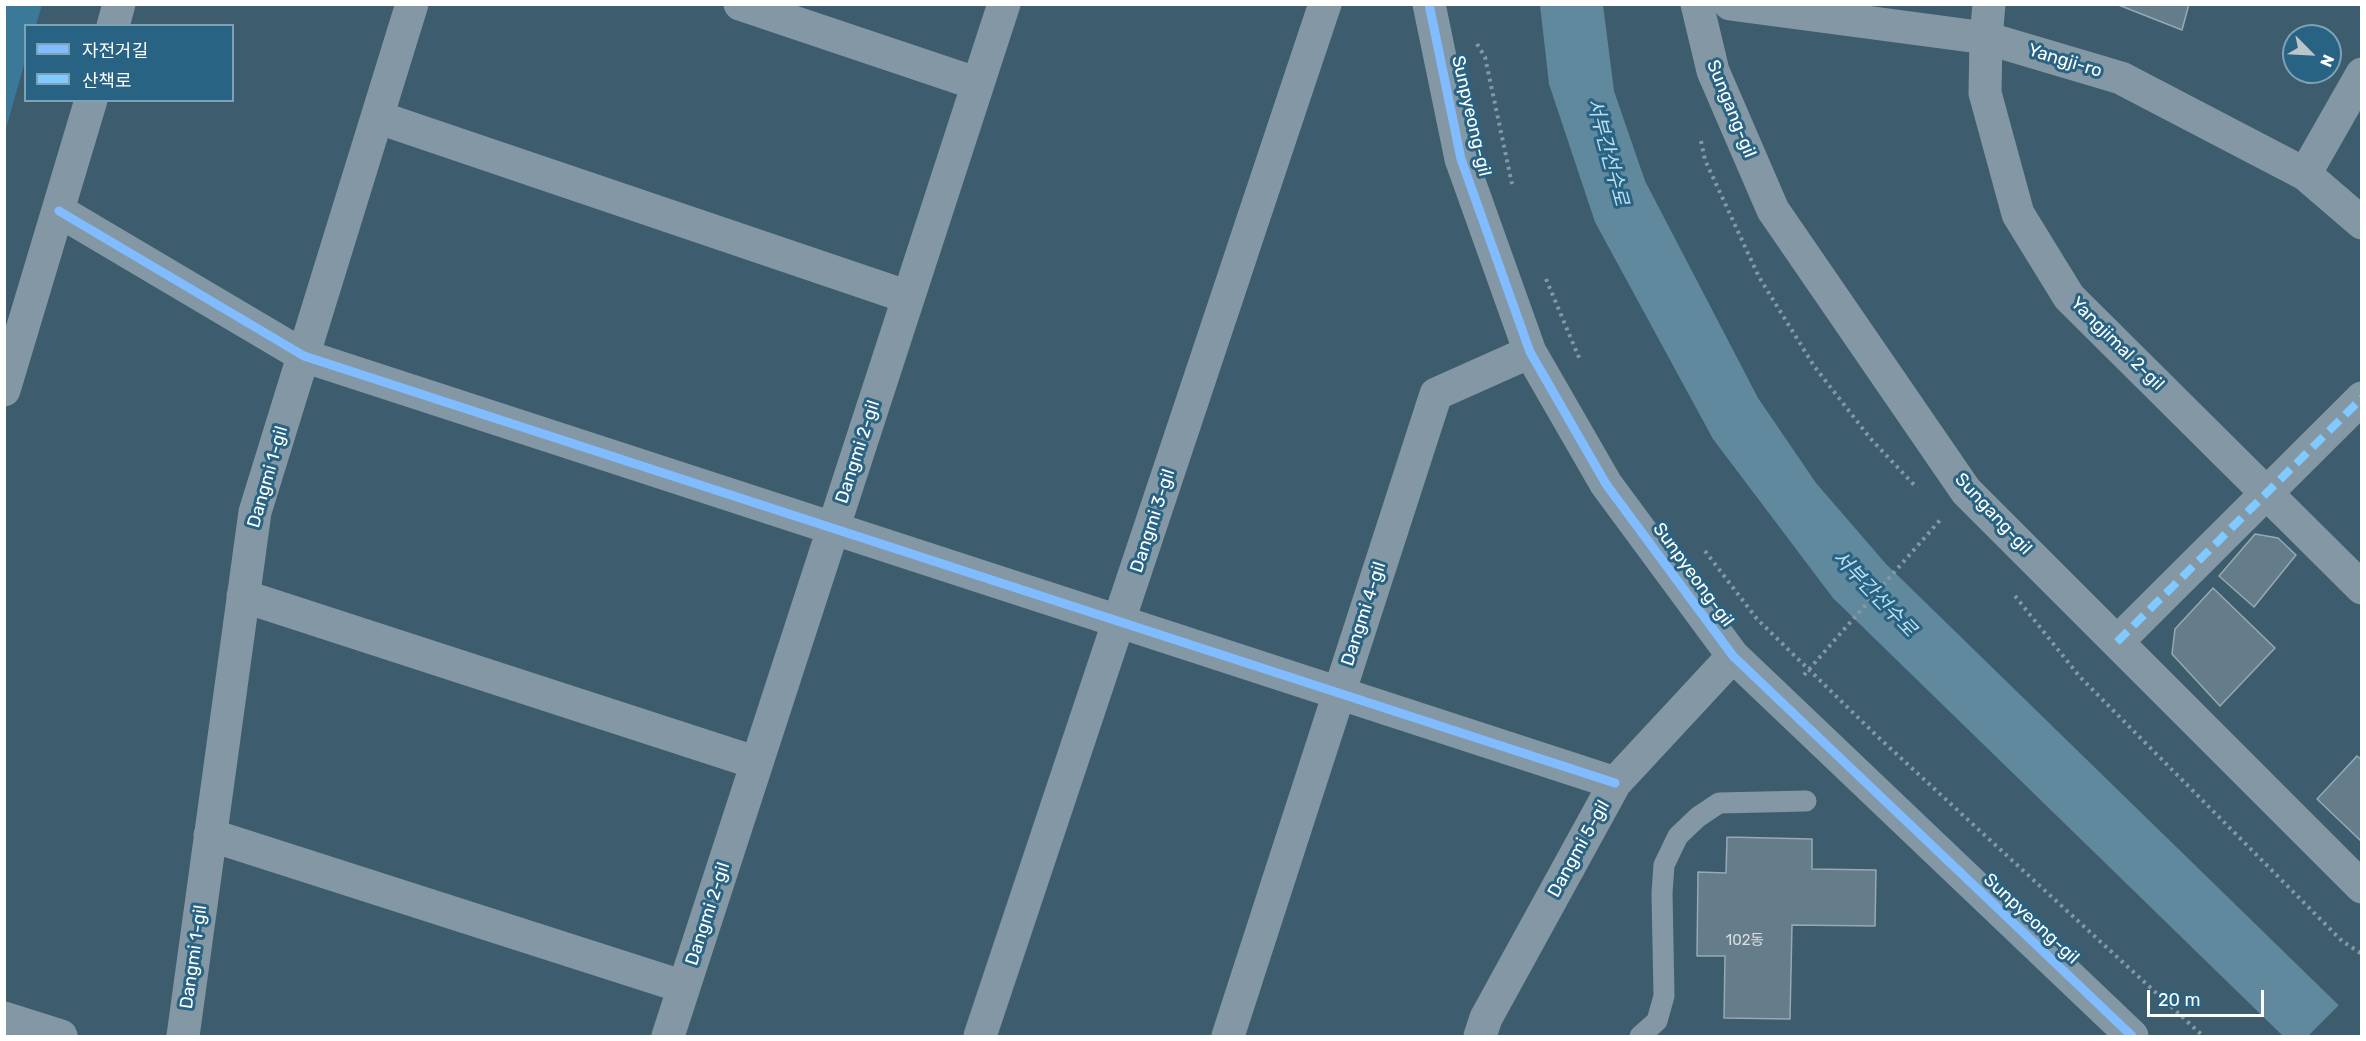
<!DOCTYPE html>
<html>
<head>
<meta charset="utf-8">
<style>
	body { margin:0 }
	#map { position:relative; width:2366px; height:1041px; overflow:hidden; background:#3d5d6e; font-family:Rubik,"Noto Sans KR",sans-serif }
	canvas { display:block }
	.frame { position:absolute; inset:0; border:6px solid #fff; pointer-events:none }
	.legend { position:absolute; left:24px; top:24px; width:210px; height:78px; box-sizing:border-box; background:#286383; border:2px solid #7ea1b5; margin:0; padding:8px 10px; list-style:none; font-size:18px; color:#fff }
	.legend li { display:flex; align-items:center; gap:12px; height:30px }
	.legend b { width:30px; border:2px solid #7ea1b5 }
	.north { position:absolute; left:2282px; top:24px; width:60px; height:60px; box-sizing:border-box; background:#286383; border:2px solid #7ea1b5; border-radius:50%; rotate:114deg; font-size:16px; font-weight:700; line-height:24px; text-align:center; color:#fff }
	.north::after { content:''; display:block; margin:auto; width:21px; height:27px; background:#bbc6cc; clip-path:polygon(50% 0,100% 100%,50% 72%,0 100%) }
	.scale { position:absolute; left:2147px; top:990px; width:117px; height:27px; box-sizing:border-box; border:3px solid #fff; border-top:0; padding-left:8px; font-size:18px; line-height:21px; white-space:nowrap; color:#fff; -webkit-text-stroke:4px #286383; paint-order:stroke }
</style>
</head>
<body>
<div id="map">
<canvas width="2366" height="1041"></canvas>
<div class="frame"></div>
<ul class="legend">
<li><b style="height:8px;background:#80bcff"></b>자전거길</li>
<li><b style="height:8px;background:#80caff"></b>산책로</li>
</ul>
<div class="north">N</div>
<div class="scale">20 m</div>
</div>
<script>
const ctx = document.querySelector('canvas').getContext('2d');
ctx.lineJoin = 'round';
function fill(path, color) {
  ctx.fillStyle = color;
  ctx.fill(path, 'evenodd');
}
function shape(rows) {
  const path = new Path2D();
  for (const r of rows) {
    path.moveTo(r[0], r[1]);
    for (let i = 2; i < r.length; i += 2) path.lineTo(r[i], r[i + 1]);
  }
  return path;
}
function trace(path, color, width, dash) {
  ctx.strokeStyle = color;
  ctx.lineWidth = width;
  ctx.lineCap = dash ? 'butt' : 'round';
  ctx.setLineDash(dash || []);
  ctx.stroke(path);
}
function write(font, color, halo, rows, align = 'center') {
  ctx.font = font + ' Rubik,"Noto Sans KR",sans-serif';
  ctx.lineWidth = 6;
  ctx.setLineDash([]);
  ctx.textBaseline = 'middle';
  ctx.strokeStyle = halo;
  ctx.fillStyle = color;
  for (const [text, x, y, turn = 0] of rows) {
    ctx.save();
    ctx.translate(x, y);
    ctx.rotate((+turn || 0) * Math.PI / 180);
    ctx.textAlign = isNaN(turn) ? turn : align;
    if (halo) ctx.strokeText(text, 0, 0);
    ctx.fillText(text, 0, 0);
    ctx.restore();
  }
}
fill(shape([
	[5,4,42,5,36,25,26,26,25,61,5,132]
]), '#3a7998');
fill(shape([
	[1540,5,1603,5,1614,91,1645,181,1758,398,1816,483,1886,564,2361,1027,2361,1036,2283,1036,1833,598,1713,439,1595,222,1549,84]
]), '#61899d');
fill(shape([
	[2341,1003,2362,1023,2361,1036,2308,1036]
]), '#3d5d6e');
const building = shape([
	[2116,4,2189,4,2182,30,2116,4],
	[2255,534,2278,538,2296,555,2254,607,2219,576,2255,534],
	[2213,588,2275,648,2220,706,2172,654,2175,629,2213,588],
	[2357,756,2362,760,2362,842,2317,799,2357,756],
	[1727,837,1812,839,1812,869,1876,870,1875,926,1792,925,1790,1019,1724,1018,1725,956,1697,956,1698,872,1726,873,1727,837]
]);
fill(building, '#657d8a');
trace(building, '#97a9b3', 1.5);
trace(shape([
	[1477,44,1485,57,1512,184],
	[1701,141,1705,160,1759,277,1814,366,1870,438,1917,488],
	[1546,279,1580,360],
	[1705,551,1757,619,1878,737,2203,1036],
	[2015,596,2080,677,2342,941,2362,954],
	[1804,675,1941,519]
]), '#8398a4', 4, [3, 4.5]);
trace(shape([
	[1640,1036,1657,1021,1664,996,1662,893,1664,865,1678,836,1698,817,1719,803,1806,801]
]), '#8398a4', 21);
trace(shape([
	[740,4,978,84],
	[1429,4,1461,159,1530,352,1606,484,1733,656,2132,1036],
	[1697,4,1713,71,1773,210,1966,491,2362,887],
	[1730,4,1986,38,2121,78,2305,174,2362,223],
	[1989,4,1986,38,1985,93,2018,214,2069,297,2362,588],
	[113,26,119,4],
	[377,117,908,297],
	[2305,174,2362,74],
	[59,211,304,356,1615,783],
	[4,390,91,100],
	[243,596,757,763],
	[2117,642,2362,398],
	[210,835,684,987],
	[4,1018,61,1036],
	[183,1036,255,512,412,4],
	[668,1036,1004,4],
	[980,1036,1325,4],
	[1228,1036,1436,394,1530,352],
	[1480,1036,1486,1018,1615,783,1733,656]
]), '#8398a4', 33);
trace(shape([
	[2117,642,2362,398]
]), '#80caff', 8, [15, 8]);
trace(shape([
	[1429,4,1461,159,1530,352,1606,484,1733,656,2132,1036],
	[59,211,304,356,1615,783]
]), '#80bcff', 9);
write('15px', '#d8dee2', null, [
	["102동",1745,941]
]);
write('18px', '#fff', '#286383', [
	["Yangji-ro",2065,61,17],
	["Sungang-gil",1731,109,68],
	["Sunpyeong-gil",1471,116,77],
	["Yangjimal 2-gil",2117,344,45],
	["Dangmi 2-gil",858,452,-72],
	["Dangmi 1-gil",268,477,-74],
	["Sungang-gil",1993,514,47],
	["Dangmi 3-gil",1153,521,-72],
	["Sunpyeong-gil",1693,575,54],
	["Dangmi 4-gil",1364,614,-72],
	["Dangmi 5-gil",1579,849,-61],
	["Dangmi 2-gil",708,914,-72],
	["Sunpyeong-gil",2031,919,43],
	["Dangmi 1-gil",194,957,-82]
]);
write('italic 20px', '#bddeee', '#286383', [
	["서부간선수로",1607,152,75],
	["서부간선수로",1874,594,46]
]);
</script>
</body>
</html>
